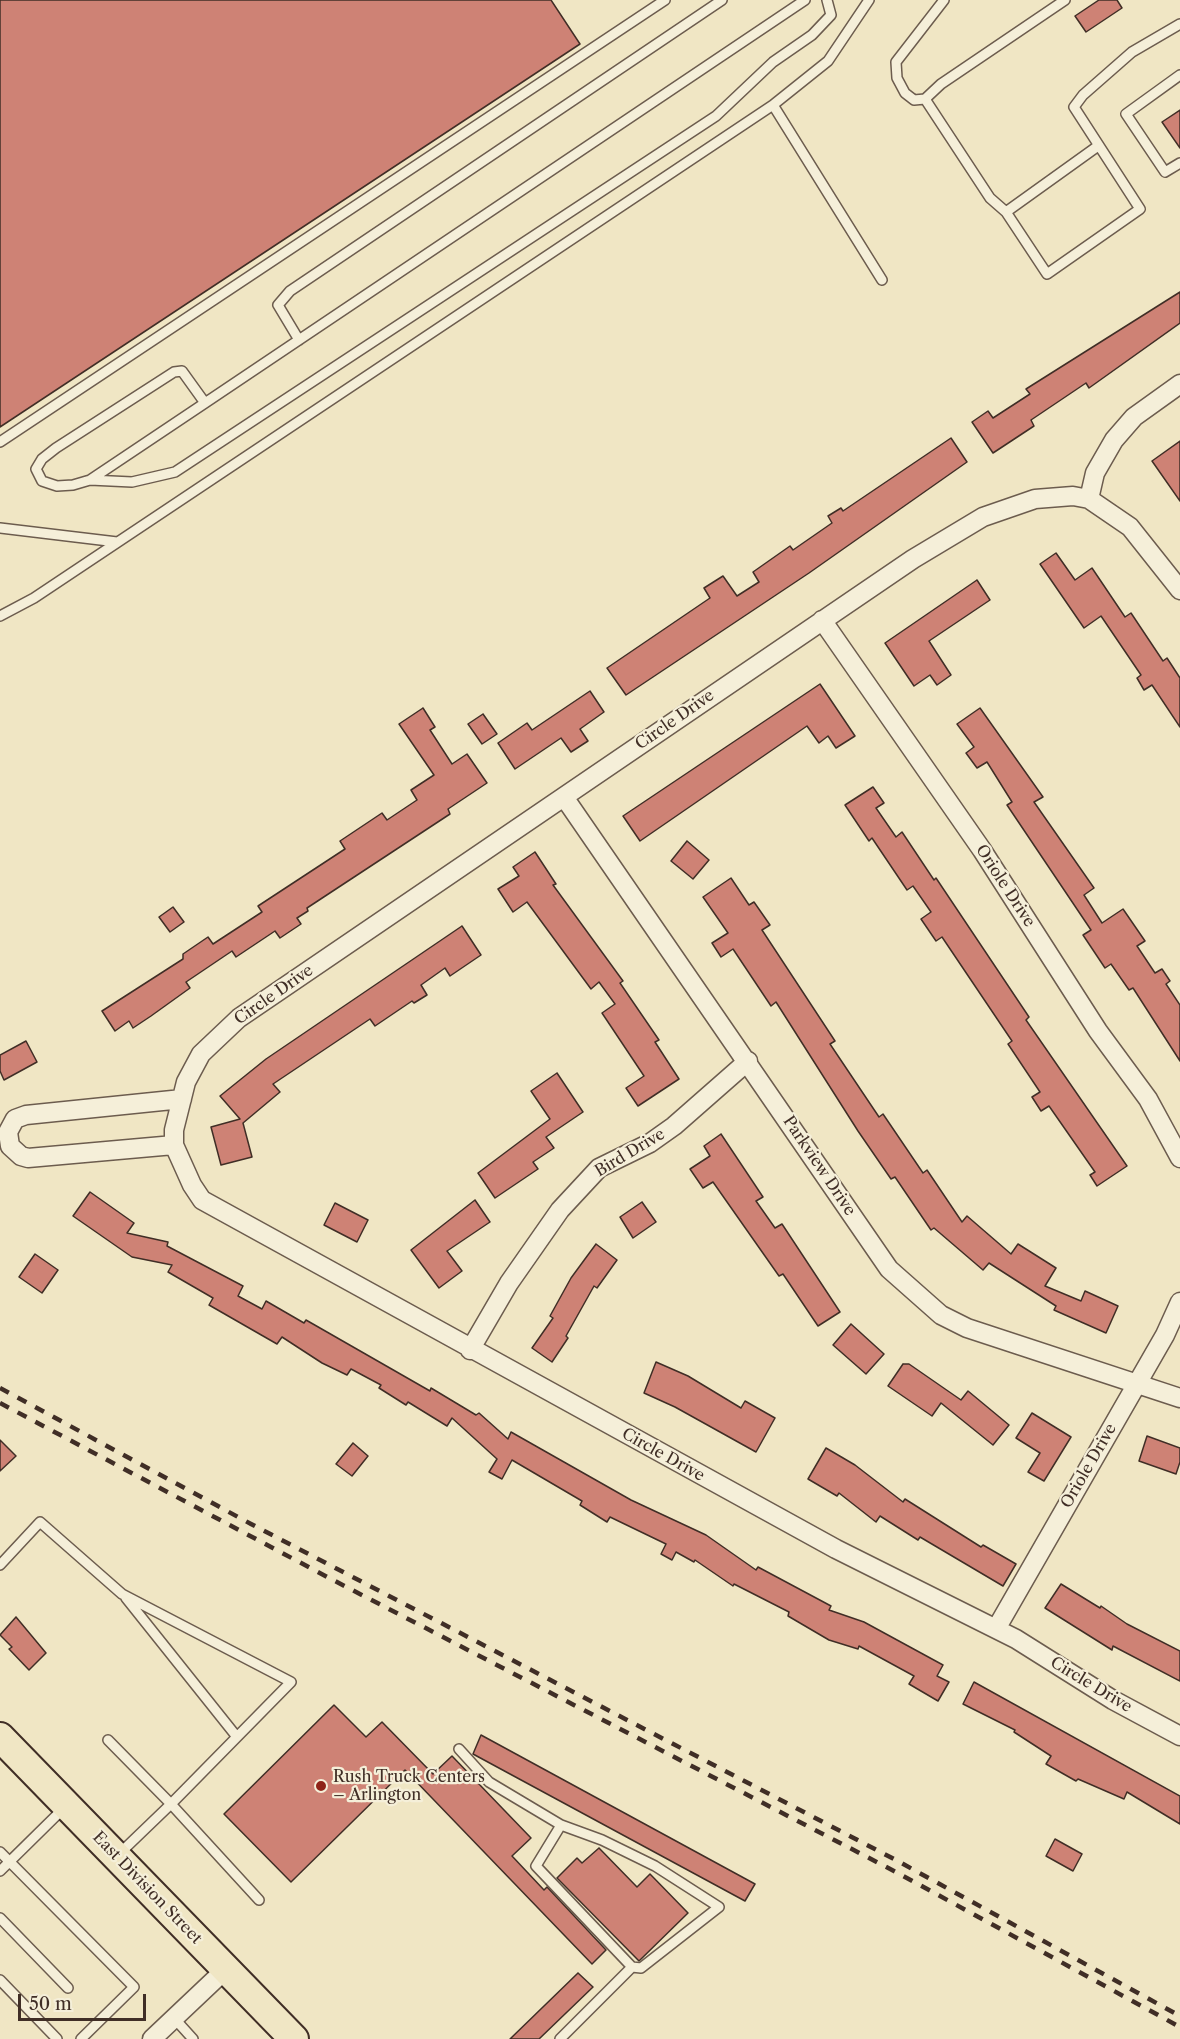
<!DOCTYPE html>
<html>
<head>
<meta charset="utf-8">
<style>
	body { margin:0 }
	#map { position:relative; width:1180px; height:2039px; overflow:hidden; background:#f0e6c4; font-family:"Libre Caslon Text",serif }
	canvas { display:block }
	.scale { position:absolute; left:18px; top:1994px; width:128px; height:27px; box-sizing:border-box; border:3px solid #402e26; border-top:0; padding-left:8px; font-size:18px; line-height:21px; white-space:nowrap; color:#402e26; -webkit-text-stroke:4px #f5efd9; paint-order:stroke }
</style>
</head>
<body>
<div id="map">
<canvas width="1180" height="2039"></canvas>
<div class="scale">50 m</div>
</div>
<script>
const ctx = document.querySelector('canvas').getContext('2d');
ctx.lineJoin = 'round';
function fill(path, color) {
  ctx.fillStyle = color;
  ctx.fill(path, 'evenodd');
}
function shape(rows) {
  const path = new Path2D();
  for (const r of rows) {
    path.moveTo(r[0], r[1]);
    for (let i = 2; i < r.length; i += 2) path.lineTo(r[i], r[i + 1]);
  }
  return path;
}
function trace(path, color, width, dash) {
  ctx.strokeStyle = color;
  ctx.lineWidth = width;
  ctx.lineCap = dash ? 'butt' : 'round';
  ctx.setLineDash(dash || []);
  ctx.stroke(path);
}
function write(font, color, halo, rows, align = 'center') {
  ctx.font = font + ' "Libre Caslon Text",serif';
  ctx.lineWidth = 4.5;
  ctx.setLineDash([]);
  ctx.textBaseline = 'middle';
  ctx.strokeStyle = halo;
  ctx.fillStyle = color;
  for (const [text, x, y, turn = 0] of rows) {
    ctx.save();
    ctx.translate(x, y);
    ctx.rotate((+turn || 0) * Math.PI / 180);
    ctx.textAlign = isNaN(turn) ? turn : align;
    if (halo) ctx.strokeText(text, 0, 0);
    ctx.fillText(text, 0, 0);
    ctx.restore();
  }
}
const building = shape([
	[0,0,551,0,580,44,0,427,0,0],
	[1099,0,1117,0,1122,8,1086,32,1075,16,1099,0],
	[1180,110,1180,148,1162,122,1180,110],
	[1180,292,1180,323,1089,388,1086,383,1031,420,1034,426,993,453,972,422,988,411,993,418,1030,394,1026,389,1180,292],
	[951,438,967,462,809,573,626,695,607,668,710,598,704,588,723,576,737,596,759,582,753,572,790,546,793,550,832,523,828,516,841,508,843,511,951,438],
	[1180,441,1180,501,1152,461,1180,441],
	[1056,553,1075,580,1092,568,1125,617,1131,613,1163,661,1167,658,1180,678,1180,727,1152,685,1144,690,1137,678,1141,675,1101,616,1084,628,1040,564,1056,553],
	[977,580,990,600,929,641,951,675,937,685,930,675,914,686,885,643,977,580],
	[820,684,855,736,836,748,828,736,819,743,807,726,640,841,623,816,820,684],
	[590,691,604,712,580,729,588,741,571,752,561,738,515,769,498,743,527,723,532,730,590,691],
	[423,708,435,727,430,730,452,764,467,754,487,783,448,809,450,814,307,908,308,911,297,918,301,924,280,938,275,931,236,957,232,951,186,982,190,988,151,1016,133,1028,129,1021,115,1031,102,1011,183,959,183,954,208,937,213,944,262,912,258,906,345,849,340,841,382,813,387,820,417,800,411,790,434,775,399,724,423,708],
	[980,708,1043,797,1034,802,1094,888,1084,895,1102,923,1123,909,1145,941,1137,946,1155,973,1162,969,1170,981,1166,984,1180,1005,1180,1061,1133,988,1129,990,1111,964,1105,968,1083,935,1091,930,1007,805,1012,802,987,762,977,768,966,753,974,747,957,724,980,708],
	[483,714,497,734,482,744,468,724,483,714],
	[873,787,884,803,876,808,896,837,902,832,934,880,936,878,1029,1017,1026,1020,1127,1166,1097,1186,1090,1175,1095,1172,1049,1106,1041,1111,1032,1097,1040,1092,1008,1044,1012,1041,942,937,936,941,921,919,931,912,913,886,907,890,872,838,869,841,845,805,873,787],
	[687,841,709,860,693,879,671,861,687,841],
	[535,852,556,884,553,885,623,981,620,983,659,1040,655,1042,679,1079,638,1106,626,1088,644,1076,602,1013,615,1004,599,982,591,989,527,902,513,912,498,889,519,876,513,867,535,852],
	[731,878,749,905,754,902,770,925,762,930,835,1041,830,1044,879,1117,883,1114,923,1173,927,1170,962,1222,967,1216,1011,1254,1018,1244,1056,1268,1045,1286,1081,1301,1085,1291,1118,1306,1106,1333,1054,1310,1056,1306,989,1263,983,1270,934,1228,931,1230,895,1177,891,1179,858,1131,776,1002,771,1006,733,949,721,957,712,943,728,933,703,897,731,878],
	[173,907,184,922,170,932,159,917,173,907],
	[462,926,481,955,450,976,445,968,421,985,427,995,414,1003,412,1001,375,1026,370,1019,273,1084,280,1092,243,1123,252,1157,221,1165,211,1127,240,1119,220,1096,266,1059,462,926],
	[26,1041,37,1062,4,1080,0,1071,0,1055,26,1041],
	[557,1073,583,1112,546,1137,554,1148,533,1162,538,1169,495,1198,478,1173,550,1119,531,1091,557,1073],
	[721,1134,763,1197,756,1201,775,1228,782,1224,840,1312,818,1326,783,1274,779,1276,713,1182,703,1188,690,1169,710,1156,704,1146,721,1134],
	[90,1192,134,1223,127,1233,168,1242,167,1246,243,1286,238,1296,262,1309,266,1301,304,1323,306,1320,430,1391,431,1388,476,1415,479,1413,508,1439,511,1432,631,1500,706,1535,756,1570,758,1567,831,1606,829,1610,864,1622,943,1665,937,1676,949,1682,938,1701,909,1684,914,1676,859,1646,858,1649,829,1640,788,1616,789,1612,734,1584,733,1586,695,1560,694,1562,676,1552,672,1560,661,1554,666,1544,610,1517,607,1522,580,1505,582,1501,512,1460,502,1479,489,1472,497,1459,452,1418,447,1426,408,1402,406,1405,379,1388,381,1385,351,1369,347,1375,322,1363,282,1337,277,1344,209,1305,213,1298,168,1272,172,1265,132,1257,73,1216,90,1192],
	[475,1200,490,1222,447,1251,462,1271,439,1288,411,1250,475,1200],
	[642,1202,656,1222,633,1238,620,1217,642,1202],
	[335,1203,368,1220,357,1242,324,1225,335,1203],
	[596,1244,617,1260,597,1288,594,1286,566,1336,568,1338,552,1362,532,1348,553,1318,550,1316,571,1278,596,1244],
	[35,1254,58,1270,42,1293,19,1277,35,1254],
	[851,1324,884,1354,866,1374,833,1345,851,1324],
	[656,1362,688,1376,741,1408,745,1401,775,1418,756,1452,675,1407,644,1393,656,1362],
	[903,1364,909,1364,961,1400,968,1391,1009,1425,993,1445,941,1403,932,1416,888,1386,903,1364],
	[1032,1413,1071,1437,1044,1481,1028,1472,1040,1453,1016,1438,1032,1413],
	[1147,1436,1180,1448,1180,1462,1176,1474,1139,1461,1147,1436],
	[0,1440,16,1456,0,1471,0,1440],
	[353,1443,368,1456,352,1476,336,1464,353,1443],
	[826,1448,855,1465,903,1502,905,1499,981,1547,983,1545,1016,1564,1003,1586,920,1537,918,1540,880,1516,876,1522,839,1493,837,1496,808,1479,826,1448],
	[1061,1584,1100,1608,1101,1606,1127,1624,1180,1651,1180,1681,1113,1646,1112,1650,1045,1608,1061,1584],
	[16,1617,46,1653,29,1670,9,1649,12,1647,0,1635,16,1617],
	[974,1682,1180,1796,1180,1824,1127,1792,1124,1799,1078,1779,1076,1781,1046,1764,1051,1756,1014,1732,1015,1730,963,1704,974,1682],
	[334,1705,366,1737,382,1722,433,1774,452,1756,531,1838,512,1856,544,1890,547,1887,606,1950,592,1964,405,1770,291,1882,224,1814,334,1705],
	[481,1735,755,1884,745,1901,473,1754,481,1735],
	[1055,1839,1082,1854,1073,1871,1046,1856,1055,1839],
	[599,1848,637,1887,650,1874,688,1913,639,1961,557,1878,577,1858,582,1863,599,1848],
	[578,1973,593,1987,539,2039,510,2039,578,1973]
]);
fill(building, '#ce8275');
trace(building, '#402e26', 1.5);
const service = shape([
	[1180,75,1126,114,1165,172,1180,163],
	[925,99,914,100,905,93,897,78,896,62,944,0],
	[773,105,882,280],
	[1098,146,1006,212,1047,274,1140,209,1074,107,1083,95,1132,52,1180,24],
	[1006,212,990,198,925,99,941,84,1065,0],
	[299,340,278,305,290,291,722,0],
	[205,403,182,371,174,372,56,448,42,459,36,469,42,481,57,486,73,485,90,480,205,403,805,0],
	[0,442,665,0],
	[90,480,132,482,175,472,716,116,773,62,812,35,831,15,827,0],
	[0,528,117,542],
	[0,616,34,598,773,105,828,61,869,0],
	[0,1565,40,1522,122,1594,291,1682,171,1804,108,1740],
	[126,1598,237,1737],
	[459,1749,489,1782,561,1825,536,1866,632,1967,560,2039],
	[561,1825,602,1840,655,1866,719,1907,641,1968,632,1967],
	[0,1852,134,1987,81,2039],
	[118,1855,171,1804,259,1900],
	[0,1871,65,1807],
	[0,1918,68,1988],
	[0,1980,57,2039],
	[174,2018,193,2039]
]);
const minor = shape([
	[1180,384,1134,417,1114,440,1095,473,1089,499,1073,496,1035,499,983,517,913,559,239,1018,201,1054,186,1082,174,1130,174,1145,192,1185,202,1200,836,1549,1016,1639,1113,1700,1180,1736],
	[1089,499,1130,527,1180,590],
	[822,620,982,850,1098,1031,1148,1099,1180,1158],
	[564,797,889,1269,941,1315,967,1328,1180,1398],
	[174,1145,28,1158,21,1156,10,1146,8,1132,15,1119,26,1115,182,1099],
	[470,1350,509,1283,560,1210,599,1168,650,1143,674,1126,748,1061],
	[996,1629,1165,1335,1180,1302],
	[152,2039,226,1969]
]);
const primary = shape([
	[0,1737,294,2039]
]);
trace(service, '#6c5c4e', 12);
trace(minor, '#6c5c4e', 21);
trace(primary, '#402e26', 32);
trace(service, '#f5efd9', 9);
trace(minor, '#f5efd9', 18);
trace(primary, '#f0e6c4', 28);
trace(shape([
	[0,1388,251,1524,894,1859,1180,2016],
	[0,1403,333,1580,896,1872,1180,2027]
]), '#402e26', 4.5, [10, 10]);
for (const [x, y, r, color] of [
	[321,1786,6,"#8f2418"]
]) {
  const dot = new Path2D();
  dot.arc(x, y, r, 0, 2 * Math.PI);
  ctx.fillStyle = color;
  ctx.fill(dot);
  trace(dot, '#f5efd9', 2);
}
write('16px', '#402e26', '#f5efd9', [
	["Circle Drive",675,720,-35],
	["Oriole Drive",1005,886,57],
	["Circle Drive",274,995,-35],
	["Bird Drive",630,1153,-31],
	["Parkview Drive",819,1166,56],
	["Circle Drive",663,1455,29],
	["Oriole Drive",1089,1466,-60],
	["Circle Drive",1091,1685,31],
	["East Division Street",147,1888,46]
]);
write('16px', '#402e26', '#f5efd9', [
	["Rush Truck Centers",333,1777],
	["– Arlington",333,1795]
], 'left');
</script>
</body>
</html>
